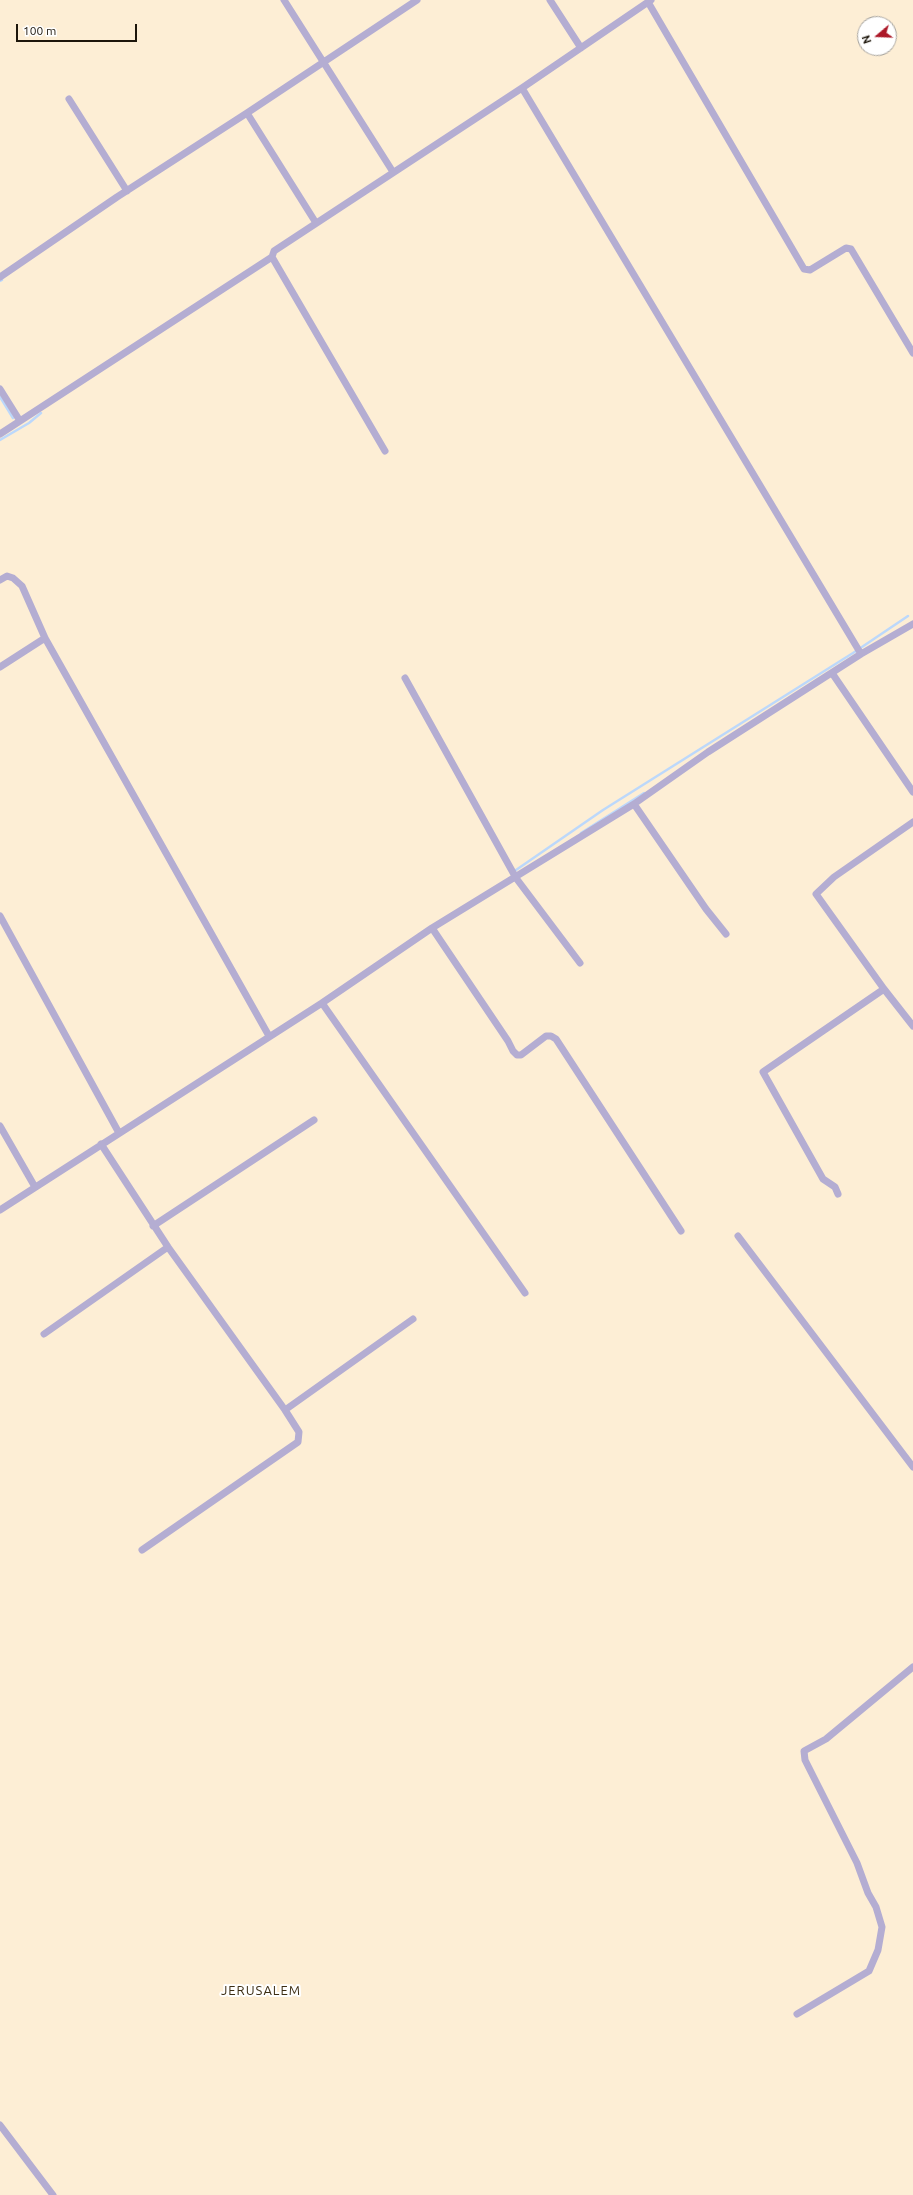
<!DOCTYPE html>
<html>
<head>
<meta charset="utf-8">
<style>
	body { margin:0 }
	#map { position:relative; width:913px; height:2195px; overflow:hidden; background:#fdeed5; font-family:Ubuntu,sans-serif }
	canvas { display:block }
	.north { position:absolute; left:857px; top:16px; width:40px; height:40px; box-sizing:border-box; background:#fff; border:1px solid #a5a29d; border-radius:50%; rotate:251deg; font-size:11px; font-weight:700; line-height:16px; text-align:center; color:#1d160b }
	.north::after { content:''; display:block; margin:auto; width:14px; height:18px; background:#ac1828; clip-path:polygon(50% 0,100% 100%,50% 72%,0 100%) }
	.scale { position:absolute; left:16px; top:24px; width:121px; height:18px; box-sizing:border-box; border:2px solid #1d160b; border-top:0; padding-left:5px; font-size:12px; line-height:14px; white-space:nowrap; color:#1d160b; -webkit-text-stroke:3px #fff; paint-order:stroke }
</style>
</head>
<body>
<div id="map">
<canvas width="913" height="2195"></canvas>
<div class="north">N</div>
<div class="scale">100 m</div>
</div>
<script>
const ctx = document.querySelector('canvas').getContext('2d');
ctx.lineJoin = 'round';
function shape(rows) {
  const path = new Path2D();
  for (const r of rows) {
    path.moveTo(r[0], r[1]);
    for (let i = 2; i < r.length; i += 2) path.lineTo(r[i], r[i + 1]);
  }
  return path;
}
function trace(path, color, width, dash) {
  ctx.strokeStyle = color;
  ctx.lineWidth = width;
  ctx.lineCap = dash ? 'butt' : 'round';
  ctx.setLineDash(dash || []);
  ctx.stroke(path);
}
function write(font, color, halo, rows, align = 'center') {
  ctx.font = font + ' Ubuntu,sans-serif';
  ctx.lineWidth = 4;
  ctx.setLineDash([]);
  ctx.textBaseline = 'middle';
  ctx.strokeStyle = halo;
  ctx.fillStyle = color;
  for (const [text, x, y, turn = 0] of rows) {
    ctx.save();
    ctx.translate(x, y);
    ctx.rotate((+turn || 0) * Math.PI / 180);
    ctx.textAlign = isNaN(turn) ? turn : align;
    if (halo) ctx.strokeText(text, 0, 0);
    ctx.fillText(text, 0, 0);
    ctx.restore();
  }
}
trace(shape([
	[0,281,2,280],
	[0,397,13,418],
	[0,440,29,423,41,413],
	[581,833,644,793],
	[516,870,603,810,853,653,908,616]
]), '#bcd8fb', 2.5);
trace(shape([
	[284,0,393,172],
	[550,0,581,48],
	[648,2,804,269,810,270,846,248,851,249,913,353],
	[522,88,861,654],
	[69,99,127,191],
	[247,113,316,223],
	[272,257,385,451],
	[0,277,117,197,247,113,417,0],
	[0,389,20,421],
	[0,434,272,257,274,251,522,88,651,0],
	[0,580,7,576,13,578,22,586,45,638,269,1036],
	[0,667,45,638],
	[832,673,913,792],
	[405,678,516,878,580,963],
	[634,804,706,909,726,934],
	[913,822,834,877,816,894,884,989,913,1026],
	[0,916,119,1133],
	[432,928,508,1041,513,1051,517,1055,521,1055,546,1036,551,1036,556,1039,681,1231],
	[322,1003,525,1293],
	[0,1126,35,1187],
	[101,1144,168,1247,285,1410,299,1432,298,1442,142,1550],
	[838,1194,835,1187,823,1179,763,1072,884,989],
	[0,1210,322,1003,432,928,634,804,708,752,861,654,913,624],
	[153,1226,314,1120],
	[738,1236,913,1467],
	[44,1334,168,1247],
	[285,1410,413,1319],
	[797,2014,869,1971,878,1950,882,1927,876,1907,868,1893,857,1863,805,1760,804,1751,826,1739,913,1667],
	[0,2125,53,2195]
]), '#b4add2', 7);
ctx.letterSpacing = '1px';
write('13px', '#3c2d13', '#fff', [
	["JERUSALEM",261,1991]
]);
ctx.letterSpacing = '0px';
</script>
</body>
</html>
